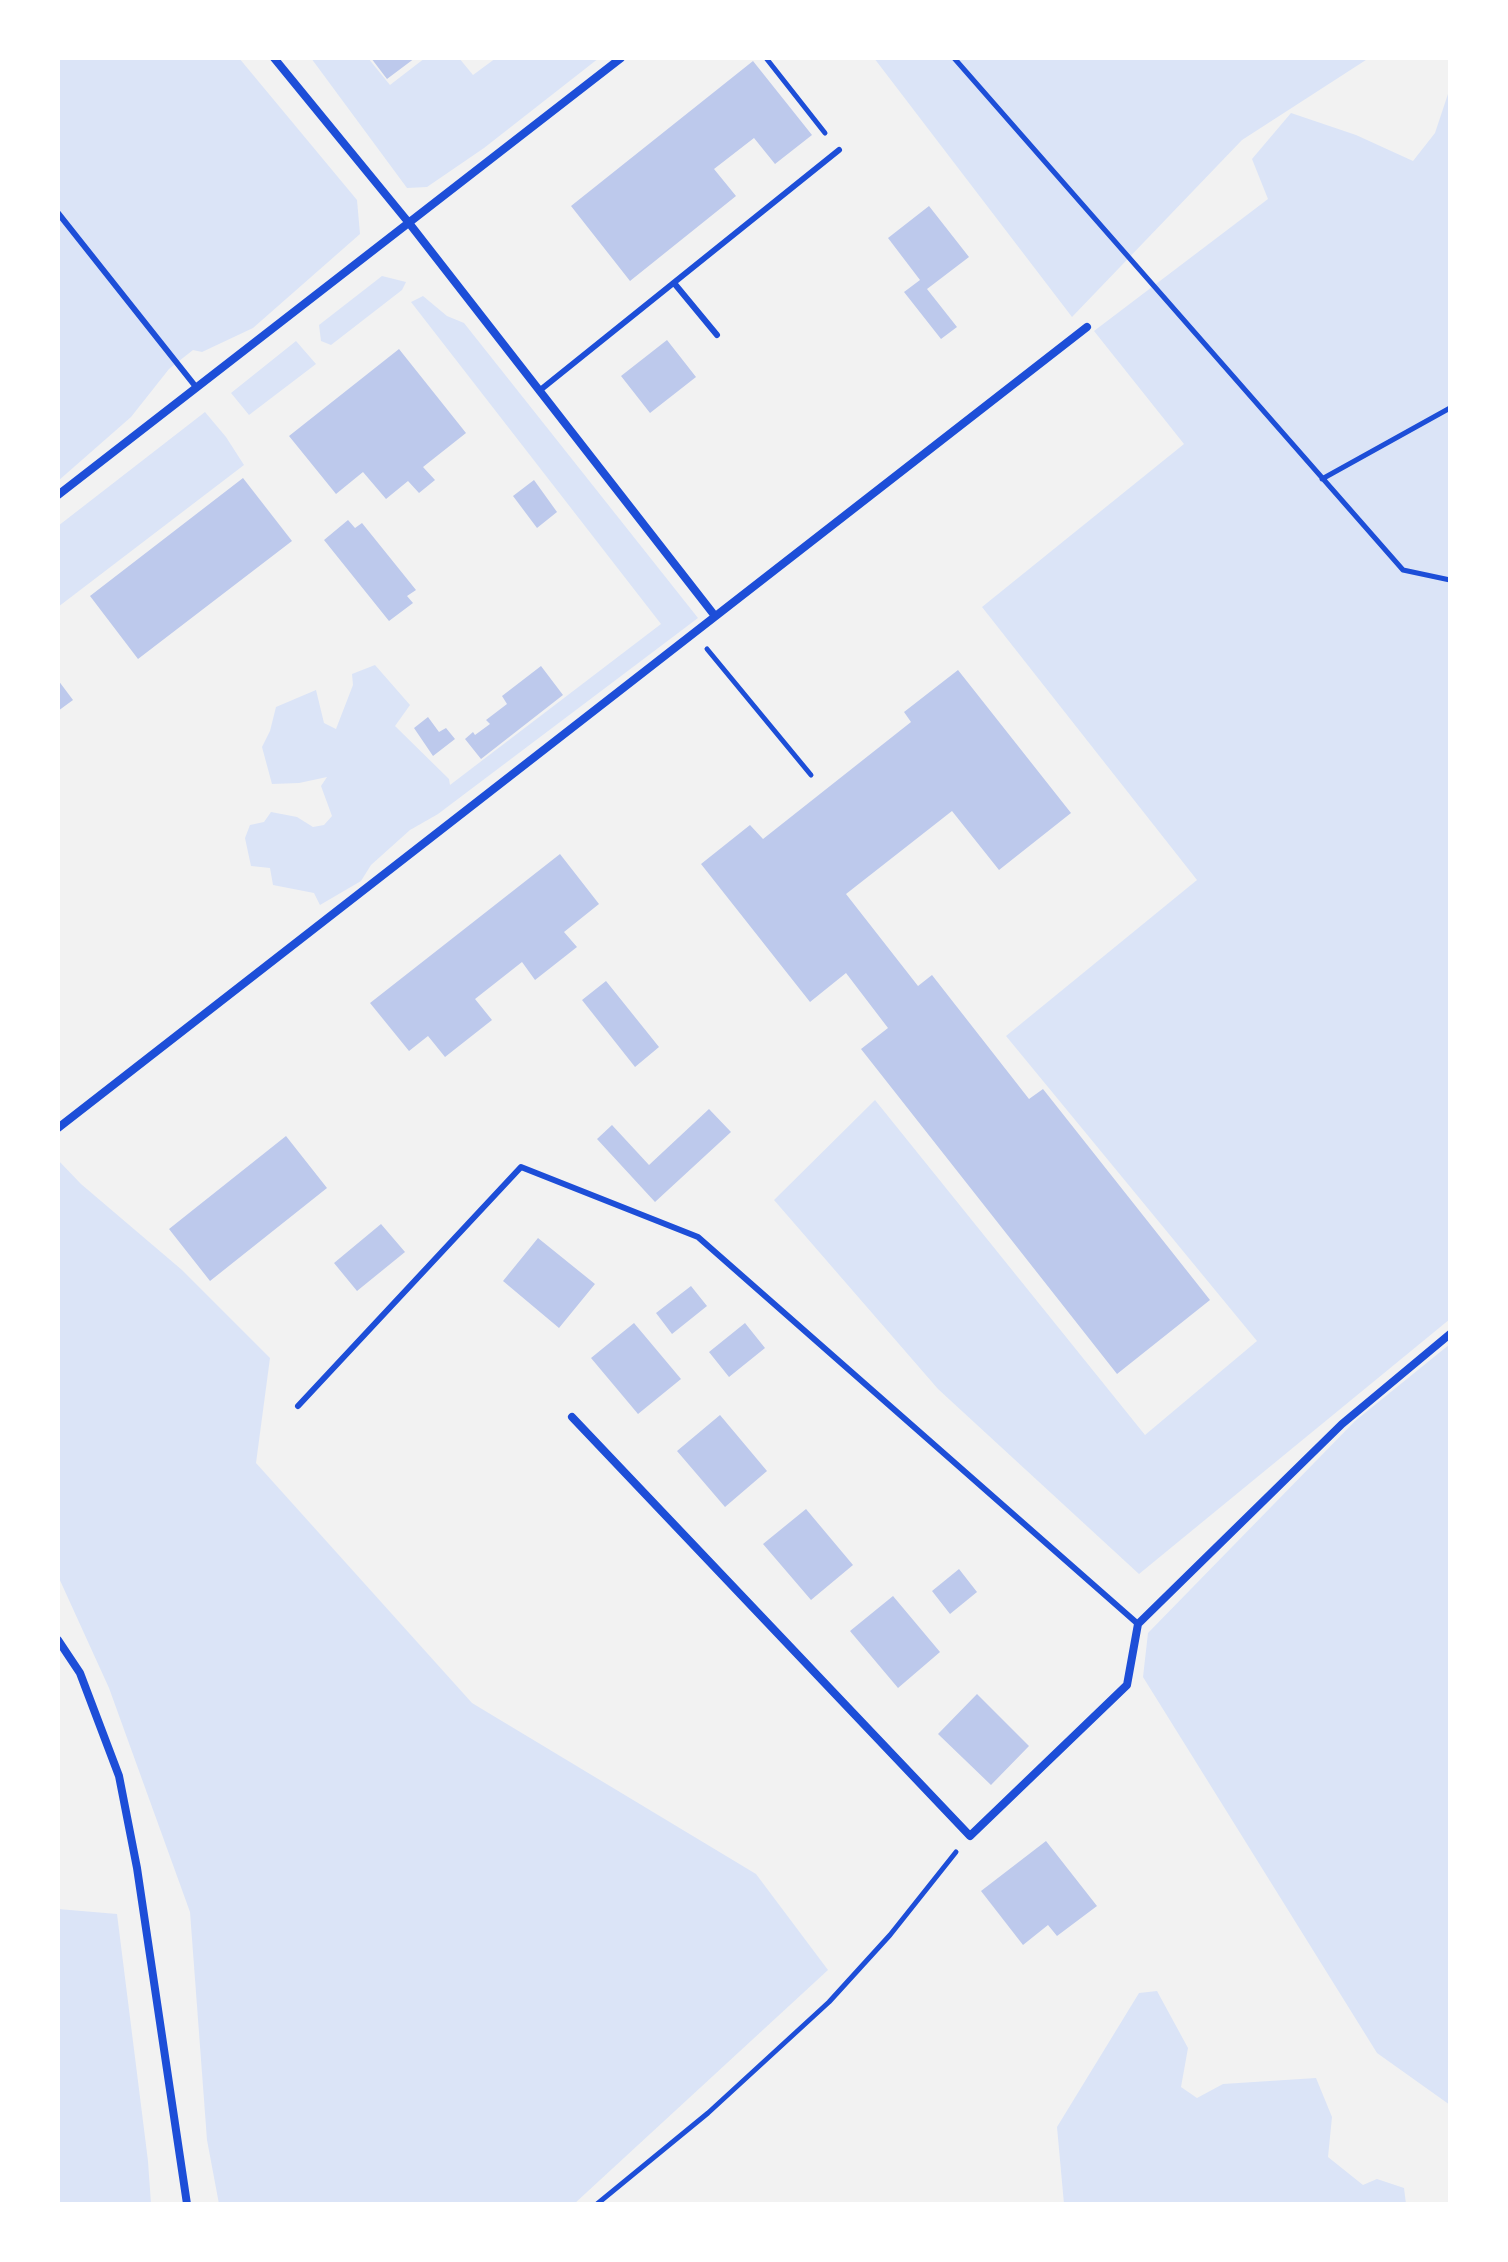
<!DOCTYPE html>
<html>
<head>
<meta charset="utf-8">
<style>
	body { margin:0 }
	#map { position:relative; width:1508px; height:2262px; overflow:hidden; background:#f2f2f2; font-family:"Libre Baskerville",serif }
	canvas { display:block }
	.frame { position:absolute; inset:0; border:60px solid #fff; pointer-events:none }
</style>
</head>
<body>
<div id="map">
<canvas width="1508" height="2262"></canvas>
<div class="frame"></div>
</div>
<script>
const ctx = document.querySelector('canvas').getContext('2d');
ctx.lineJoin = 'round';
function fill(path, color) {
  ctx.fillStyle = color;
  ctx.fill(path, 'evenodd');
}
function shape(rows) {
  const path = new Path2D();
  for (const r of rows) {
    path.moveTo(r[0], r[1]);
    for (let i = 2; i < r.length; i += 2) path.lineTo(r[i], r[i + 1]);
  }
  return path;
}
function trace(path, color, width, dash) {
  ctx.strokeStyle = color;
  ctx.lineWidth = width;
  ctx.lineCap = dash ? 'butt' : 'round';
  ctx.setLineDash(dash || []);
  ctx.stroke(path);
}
fill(shape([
	[58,58,239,58,357,200,360,234,253,328,202,352,193,350,169,369,131,417,58,481],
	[311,58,368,58,390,85,425,58,459,58,473,75,496,58,599,58,484,148,427,187,407,188],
	[874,58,1369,58,1242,140,1072,317],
	[1450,88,1450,1319,1139,1574,938,1389,774,1200,875,1100,1145,1435,1257,1341,1006,1036,1197,880,982,607,1184,444,1094,331,1268,199,1252,159,1291,113,1356,135,1413,161,1435,133],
	[382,276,406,282,402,290,331,345,321,341,319,325],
	[423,296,447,316,464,323,698,618,438,814,410,830,371,865,361,881,320,905,314,893,273,885,270,868,251,866,245,838,250,825,264,822,271,812,297,817,313,827,324,825,332,816,321,786,327,777,299,783,272,784,262,747,270,731,276,707,316,690,324,723,336,729,353,685,352,674,375,665,410,705,395,726,449,779,450,785,661,624,411,302],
	[296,341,316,364,249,415,231,393],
	[205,412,226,437,244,465,58,607,58,526],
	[58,1160,81,1184,182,1270,270,1358,256,1463,472,1703,756,1874,828,1970,574,2204,219,2204,207,2140,190,1912,109,1688,58,1576],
	[1450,1344,1450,2105,1377,2053,1143,1677,1148,1633,1355,1421],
	[58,1909,117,1914,148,2161,151,2204,58,2204],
	[1157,1991,1188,2048,1181,2087,1197,2098,1223,2084,1316,2078,1332,2117,1328,2157,1363,2185,1377,2179,1404,2188,1406,2204,1064,2204,1057,2127,1139,1993]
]), '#dbe4f7');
fill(shape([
	[371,58,415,58,387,79],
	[753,61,812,135,775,164,754,138,714,169,736,196,630,281,571,206],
	[929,206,969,257,927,289,957,327,941,339,904,292,920,280,888,238],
	[667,340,696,377,650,413,621,376],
	[399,349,466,433,423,467,435,480,419,493,408,481,386,499,363,472,336,494,289,436],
	[243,478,292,541,138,659,90,596],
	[534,480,557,512,537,528,513,496],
	[348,520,355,528,362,523,416,590,407,596,413,603,389,621,324,540],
	[541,666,563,695,481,759,465,739,473,732,475,735,490,724,486,720,507,704,502,696],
	[958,670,1071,813,999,870,952,811,846,894,918,986,932,975,1029,1099,1043,1089,1210,1300,1117,1374,861,1049,888,1028,846,973,810,1002,701,864,750,825,763,839,911,722,904,712],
	[58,680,73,700,58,711],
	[428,717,439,732,446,728,455,739,433,756,414,728],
	[560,854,599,904,564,932,577,947,535,980,522,962,475,999,492,1020,445,1057,428,1036,409,1051,370,1003],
	[606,981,659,1047,635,1067,582,1000],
	[709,1109,731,1132,655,1202,597,1139,612,1125,649,1165],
	[286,1136,327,1188,210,1281,169,1229],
	[381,1224,405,1252,357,1291,334,1263],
	[538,1238,595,1284,559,1328,503,1281],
	[691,1286,707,1306,672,1334,656,1313],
	[634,1323,681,1379,638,1414,591,1358],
	[745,1323,765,1348,729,1377,709,1352],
	[720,1415,767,1471,725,1507,677,1451],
	[806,1509,853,1565,811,1600,763,1544],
	[959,1569,977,1592,950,1614,932,1591],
	[893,1596,940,1652,898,1688,850,1631],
	[977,1694,1029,1746,991,1785,938,1734],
	[1046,1841,1097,1906,1057,1936,1048,1925,1023,1945,981,1891]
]), '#bdc9ec');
trace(shape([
	[766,58,825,133],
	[954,58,1403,570,1450,580],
	[1322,479,1450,408],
	[707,649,811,775],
	[597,2204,708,2113,829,2002,890,1935,956,1852]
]), '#1d4ed8', 5);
trace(shape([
	[58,213,196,387],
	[674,283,717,335],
	[539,391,839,150],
	[298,1406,521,1167,698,1237,1138,1624]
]), '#1d4ed8', 6);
trace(shape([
	[274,58,409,223,715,616],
	[58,495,621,58],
	[58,1128,1087,327],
	[572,1417,970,1836,1127,1685,1138,1624,1342,1424,1450,1334],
	[58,1640,80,1673,119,1776,137,1868,187,2204]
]), '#1d4ed8', 8);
</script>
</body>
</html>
